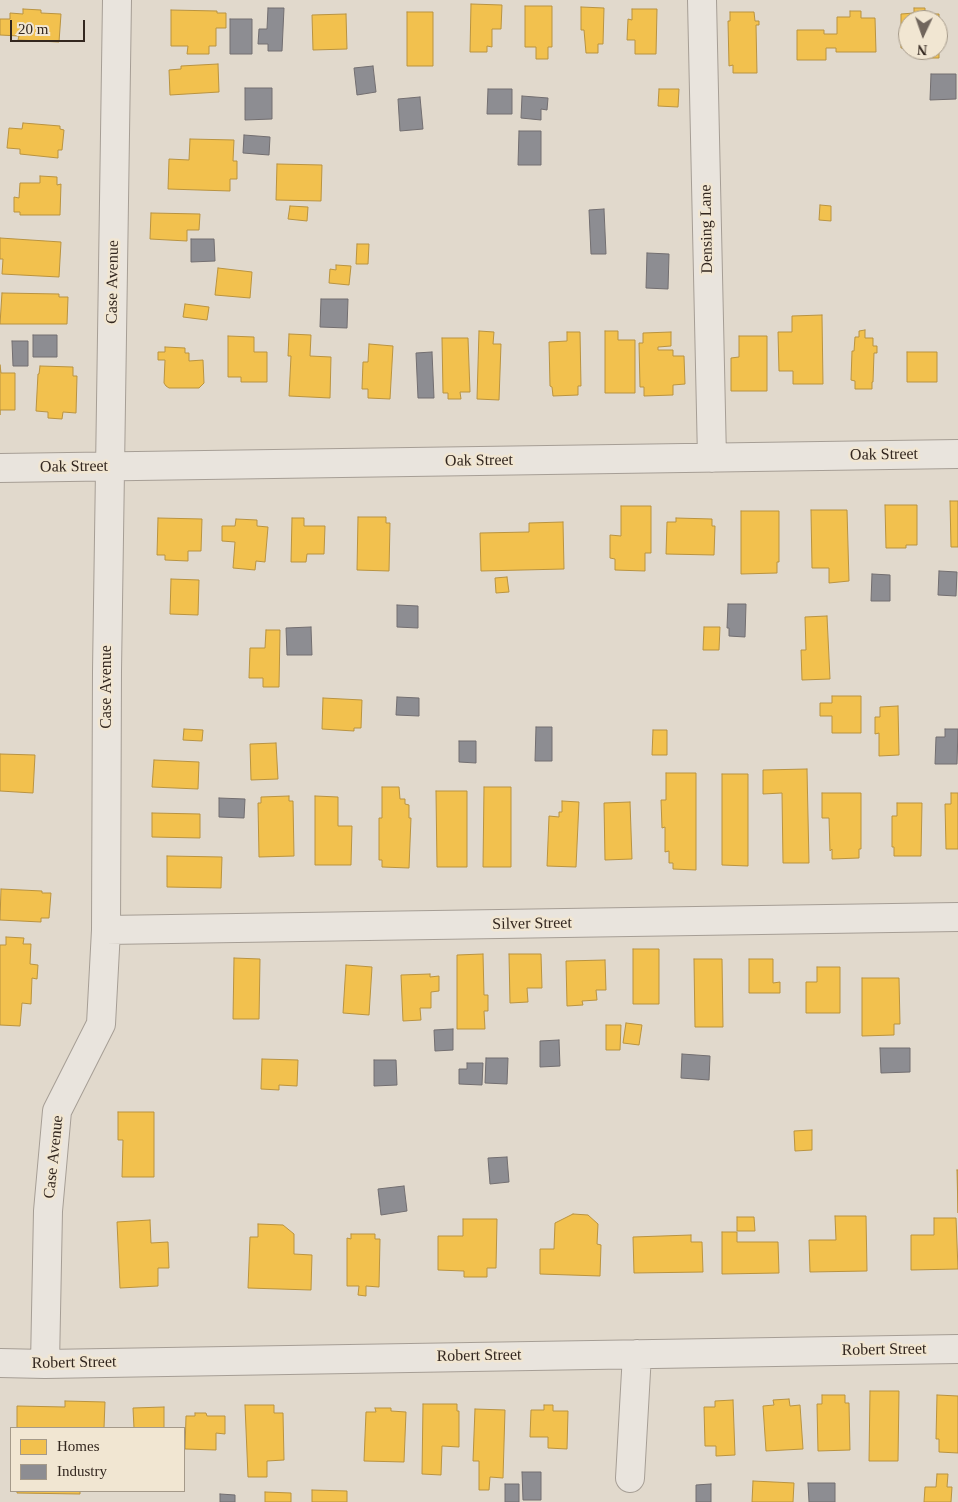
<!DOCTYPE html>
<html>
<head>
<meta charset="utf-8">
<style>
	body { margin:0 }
	#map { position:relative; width:958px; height:1502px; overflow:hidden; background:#e1d9cc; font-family:"Times New Roman",serif }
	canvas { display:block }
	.legend { position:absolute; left:10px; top:1427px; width:175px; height:65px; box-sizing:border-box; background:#f1e6d2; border:1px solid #a59a8a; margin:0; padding:6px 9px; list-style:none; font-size:15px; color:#33271f }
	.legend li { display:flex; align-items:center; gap:10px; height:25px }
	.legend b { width:25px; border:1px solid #a59a8a }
	.north { position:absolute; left:898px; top:10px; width:50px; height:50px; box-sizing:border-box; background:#f1e6d2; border:1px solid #a59a8a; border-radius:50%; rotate:183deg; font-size:14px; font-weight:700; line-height:20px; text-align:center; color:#33271f }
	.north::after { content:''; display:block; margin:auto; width:18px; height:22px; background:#70655c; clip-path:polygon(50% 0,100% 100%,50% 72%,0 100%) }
	.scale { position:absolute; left:10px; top:20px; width:75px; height:22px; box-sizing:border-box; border:2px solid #33271f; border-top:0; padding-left:6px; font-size:15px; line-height:18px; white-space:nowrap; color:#33271f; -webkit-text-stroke:4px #f1e6d2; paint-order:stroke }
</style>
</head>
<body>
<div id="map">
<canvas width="958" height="1502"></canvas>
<ul class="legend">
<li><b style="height:14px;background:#f2c14e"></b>Homes</li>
<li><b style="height:14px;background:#8d8d92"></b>Industry</li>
</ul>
<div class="north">N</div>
<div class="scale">20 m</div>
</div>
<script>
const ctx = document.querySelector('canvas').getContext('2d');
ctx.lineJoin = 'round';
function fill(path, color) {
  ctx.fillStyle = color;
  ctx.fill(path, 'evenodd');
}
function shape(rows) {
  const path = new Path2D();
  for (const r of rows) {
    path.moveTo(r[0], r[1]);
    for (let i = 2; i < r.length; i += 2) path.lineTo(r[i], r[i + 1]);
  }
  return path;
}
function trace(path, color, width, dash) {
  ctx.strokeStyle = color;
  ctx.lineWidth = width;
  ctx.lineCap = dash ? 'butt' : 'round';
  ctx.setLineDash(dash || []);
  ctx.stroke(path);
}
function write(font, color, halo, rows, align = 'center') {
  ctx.font = font + ' "Times New Roman",serif';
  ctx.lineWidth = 5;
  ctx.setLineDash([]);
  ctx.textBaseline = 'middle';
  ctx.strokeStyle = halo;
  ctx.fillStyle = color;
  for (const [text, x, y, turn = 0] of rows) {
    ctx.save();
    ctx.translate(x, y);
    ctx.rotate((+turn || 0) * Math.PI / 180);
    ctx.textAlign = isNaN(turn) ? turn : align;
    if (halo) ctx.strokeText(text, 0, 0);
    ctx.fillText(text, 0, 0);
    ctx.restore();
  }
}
const homes = shape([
	[471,4,502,5,501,29,492,29,492,47,487,46,487,52,470,52,471,4],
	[525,6,552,6,552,47,548,47,548,59,536,59,536,47,525,47,525,6],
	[581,7,604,8,603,44,598,44,598,53,586,53,584,30,581,30,581,7],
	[914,8,925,8,925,14,939,14,939,58,920,58,920,50,938,50,938,20,908,20,908,48,901,48,901,14,914,13,914,8],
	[23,9,41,10,41,13,61,14,59,42,18,40,19,36,0,35,0,19,10,19,10,13,23,14,23,9],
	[632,9,657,9,656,54,635,54,635,40,627,40,628,19,632,20,632,9],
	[171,10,217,11,217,13,226,13,226,28,216,28,216,46,209,46,209,54,187,54,188,46,171,46,171,10],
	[850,11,861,11,861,18,875,18,876,52,836,52,836,48,826,48,826,60,797,60,797,30,824,30,824,34,837,34,837,17,850,17,850,11],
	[407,12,433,12,433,66,407,66,407,12],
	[730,12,754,12,755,21,759,21,759,25,756,25,757,73,733,73,733,65,729,66,728,21,730,21,730,12],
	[346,14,347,49,313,50,312,15,346,14],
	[218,64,219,92,170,95,169,70,181,69,181,66,218,64],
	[659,89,679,89,678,107,658,106,659,89],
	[23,123,60,126,60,129,64,130,62,150,58,150,58,158,20,154,20,149,7,148,9,128,22,129,23,123],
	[190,139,234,140,233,161,237,161,237,179,230,179,230,191,168,189,169,159,189,160,190,139],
	[277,164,322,165,321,201,276,200,277,164],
	[40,176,57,177,57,185,61,184,60,215,20,215,20,212,14,212,14,197,19,198,20,183,40,183,40,176],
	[820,205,831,206,831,221,819,220,820,205],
	[290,206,308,207,307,221,288,219,290,206],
	[151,213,200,214,199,230,187,230,187,241,150,239,151,213],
	[0,238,61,242,59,277,2,274,3,259,0,259,0,238],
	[357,244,369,244,368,264,356,264,357,244],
	[336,265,351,266,349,285,329,283,330,269,336,270,336,265],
	[218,268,252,272,250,298,215,295,218,268],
	[2,293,59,294,59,297,68,297,67,324,0,324,2,293],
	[185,304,209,307,207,320,183,317,185,304],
	[822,315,823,384,793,384,793,371,779,371,778,332,792,332,792,316,822,315],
	[865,330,865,338,873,338,873,346,877,346,877,353,874,353,873,382,872,382,872,389,855,389,855,381,851,380,852,351,854,351,855,337,859,337,859,331,865,330],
	[479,331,494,332,493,344,501,344,499,400,477,399,479,331],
	[605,331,618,331,618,340,635,340,635,393,605,393,605,331],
	[567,332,580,332,581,386,578,386,578,395,553,396,552,387,550,386,549,342,567,341,567,332],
	[671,332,671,346,658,347,658,350,673,350,673,356,684,356,685,384,673,385,673,395,644,396,644,387,640,387,639,343,643,343,643,333,671,332],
	[289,334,311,335,310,356,331,357,330,398,289,396,291,356,288,356,289,334],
	[228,336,254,337,254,352,267,352,267,382,241,382,241,377,228,377,228,336],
	[739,336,767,336,767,391,731,391,731,358,739,357,739,336],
	[442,338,468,338,470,392,460,392,461,399,448,399,448,393,443,393,442,338],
	[369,344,393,346,390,399,368,398,368,389,362,389,363,362,368,362,369,344],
	[165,347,185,348,185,353,189,353,189,361,203,360,204,383,199,388,169,388,166,386,164,383,165,360,158,360,158,352,165,352,165,347],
	[907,352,937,352,937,382,907,382,907,352],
	[0,365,1,373,15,373,15,410,0,410,0,415,0,365],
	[40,366,73,367,73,376,77,376,76,413,63,412,62,419,48,418,48,412,36,411,38,374,39,374,40,366],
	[950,501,958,501,958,547,951,547,950,501],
	[885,505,917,505,917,545,906,545,906,548,886,548,885,505],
	[621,506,651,506,651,553,645,553,645,571,615,570,615,559,610,558,610,535,621,536,621,506],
	[811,510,847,510,849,581,829,583,829,568,812,568,811,510],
	[741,511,779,511,779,562,777,562,777,573,741,574,741,511],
	[358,517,386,517,386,523,390,523,389,571,357,570,358,517],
	[158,518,202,519,201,551,188,551,188,561,165,560,165,555,157,555,158,518],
	[292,518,304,518,304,526,325,526,324,554,307,554,306,562,291,562,292,518],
	[676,518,712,519,712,526,715,526,714,555,666,554,667,522,676,522,676,518],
	[236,519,257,520,257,526,268,527,265,562,256,561,255,570,233,568,235,542,222,541,222,526,235,526,236,519],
	[563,522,564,569,481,571,480,533,529,532,529,523,563,522],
	[507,577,509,592,496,593,495,578,507,577],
	[171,579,199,580,198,615,170,614,171,579],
	[827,616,830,679,802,680,801,650,806,650,805,617,827,616],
	[704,627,720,627,719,650,703,650,704,627],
	[266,630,280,630,279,687,263,687,263,678,249,678,250,648,265,648,266,630],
	[832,696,861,696,861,733,832,733,832,716,820,716,820,703,832,703,832,696],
	[323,698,362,700,361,728,354,728,354,731,322,729,323,698],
	[898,706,899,755,879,756,879,733,875,734,875,717,880,717,880,707,898,706],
	[184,729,203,730,202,741,183,740,184,729],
	[653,730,667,730,667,755,652,755,653,730],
	[276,743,278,779,251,780,250,744,276,743],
	[0,754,35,755,33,793,0,791,0,754],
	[154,760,199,762,198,789,152,787,154,760],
	[807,769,809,863,783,863,782,793,763,794,763,770,807,769],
	[666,773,696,773,696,870,673,869,673,863,669,863,669,851,665,852,665,827,662,828,661,800,666,800,666,773],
	[722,774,748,774,748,866,722,865,722,774],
	[382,787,399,787,400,799,405,799,405,804,409,805,409,818,411,818,409,868,382,867,382,860,379,860,379,818,382,818,382,787],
	[484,787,511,787,511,867,483,867,484,787],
	[436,791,467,791,467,867,437,867,436,791],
	[822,793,861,793,861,849,859,849,859,858,832,859,832,849,830,851,829,818,822,818,822,793],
	[951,793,958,793,958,849,946,849,945,804,951,804,951,793],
	[289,796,289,801,293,801,294,856,259,857,258,803,261,803,261,797,289,796],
	[315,796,338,797,338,826,352,826,351,865,315,865,315,796],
	[562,801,579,802,576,867,547,866,549,816,559,817,559,812,562,812,562,801],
	[630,802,632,859,605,860,604,803,630,802],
	[897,803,922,803,921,856,894,856,894,847,892,847,892,816,897,816,897,803],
	[152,813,200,814,200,838,152,837,152,813],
	[167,856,222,857,221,888,167,887,167,856],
	[1,889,42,891,42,893,51,893,49,918,41,918,41,922,0,920,1,889],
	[6,937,24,938,23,944,31,944,30,964,38,965,37,979,32,978,31,1004,22,1003,20,1026,0,1025,0,945,6,945,6,937],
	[633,949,659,949,659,1004,633,1004,633,949],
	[483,954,484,995,488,995,488,1011,484,1011,485,1029,457,1029,457,955,483,954],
	[509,954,541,954,542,988,527,988,528,1002,510,1003,509,954],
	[234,958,260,959,259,1019,233,1019,234,958],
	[694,959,722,959,723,1027,695,1027,694,959],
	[749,959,773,959,773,983,780,982,780,993,749,993,749,959],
	[605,960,606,990,596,990,597,1000,582,1001,583,1005,567,1006,566,961,605,960],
	[346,965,372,967,369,1015,343,1013,346,965],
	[817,967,840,967,840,1013,806,1013,806,982,817,982,817,967],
	[430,974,430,977,439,976,439,991,431,992,431,1008,420,1008,421,1020,403,1021,401,975,430,974],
	[862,978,899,978,900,1024,894,1024,894,1035,862,1036,862,978],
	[626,1023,642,1025,639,1045,623,1043,626,1023],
	[606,1025,621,1025,620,1050,606,1050,606,1025],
	[262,1059,298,1060,297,1086,279,1085,279,1090,261,1089,262,1059],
	[118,1112,154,1112,154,1177,122,1177,123,1140,118,1140,118,1112],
	[812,1130,812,1150,795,1151,794,1131,812,1130],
	[957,1170,958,1170,958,1213,957,1170],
	[573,1214,588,1215,598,1224,597,1244,601,1245,600,1276,540,1274,540,1249,554,1249,555,1223,573,1214],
	[835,1216,866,1216,867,1271,810,1272,809,1240,836,1240,835,1216],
	[737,1217,754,1217,755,1231,737,1231,737,1217],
	[934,1218,956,1218,958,1269,911,1270,911,1235,934,1235,934,1218],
	[463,1219,497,1219,496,1268,487,1268,487,1277,464,1277,464,1271,438,1270,438,1236,463,1236,463,1219],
	[150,1220,151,1243,168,1242,169,1268,158,1268,158,1286,120,1288,117,1222,150,1220],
	[258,1224,283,1225,294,1234,294,1254,312,1255,311,1290,248,1288,250,1237,258,1237,258,1224],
	[722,1232,737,1232,737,1242,778,1242,779,1273,722,1274,722,1232],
	[351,1234,375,1234,375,1239,380,1239,379,1287,366,1286,366,1296,358,1295,359,1286,347,1286,347,1238,351,1239,351,1234],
	[691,1235,691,1242,702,1242,703,1272,634,1273,633,1237,691,1235],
	[870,1391,899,1391,898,1461,869,1461,870,1391],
	[822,1395,845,1395,845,1403,849,1403,850,1450,818,1451,817,1404,822,1404,822,1395],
	[937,1395,958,1396,958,1453,939,1452,939,1439,936,1439,937,1395],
	[789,1399,790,1406,800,1405,803,1449,766,1451,763,1406,774,1405,773,1400,789,1399],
	[733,1400,735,1455,716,1456,716,1446,705,1446,704,1407,715,1407,715,1401,733,1400],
	[65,1401,105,1402,104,1428,17,1428,17,1406,65,1407,65,1401],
	[423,1404,457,1404,457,1411,459,1411,459,1447,442,1446,441,1475,422,1474,423,1404],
	[245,1405,274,1405,274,1413,283,1413,284,1460,267,1461,267,1477,248,1477,245,1405],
	[544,1405,553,1405,553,1411,568,1411,567,1449,548,1448,548,1437,530,1437,531,1410,544,1410,544,1405],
	[164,1407,164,1428,134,1428,133,1408,164,1407],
	[375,1408,391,1408,391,1411,406,1412,404,1462,364,1461,366,1412,376,1412,375,1408],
	[475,1409,505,1410,503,1478,490,1477,489,1490,479,1490,479,1461,473,1461,475,1409],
	[195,1413,206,1413,207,1416,225,1416,225,1434,216,1433,216,1450,185,1449,186,1416,195,1416,195,1413],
	[937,1474,948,1474,947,1487,952,1487,951,1502,924,1502,925,1487,936,1487,937,1474],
	[753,1481,794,1483,793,1502,752,1502,753,1481],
	[312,1490,347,1491,347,1502,312,1502,312,1490],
	[17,1491,80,1491,80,1494,17,1493,17,1491],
	[265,1492,291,1493,291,1502,265,1502,265,1492]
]);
fill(homes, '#f2c14e');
trace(homes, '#b99340', 1);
const industry = shape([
	[268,8,284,8,282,51,268,51,268,44,258,44,259,29,267,29,268,8],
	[230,19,252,19,252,54,230,54,230,19],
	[373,66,376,92,357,95,354,68,373,66],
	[931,74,956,74,956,99,930,100,931,74],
	[245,88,272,88,272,119,245,120,245,88],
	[488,89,512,89,512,114,487,114,488,89],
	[522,96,548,98,547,110,541,109,541,120,521,118,522,96],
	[420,97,423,129,400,131,398,99,420,97],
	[519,131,541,131,541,165,518,165,519,131],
	[244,135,270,137,269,155,243,153,244,135],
	[604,209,606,254,591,254,589,210,604,209],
	[191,239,214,239,215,261,191,262,191,239],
	[647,253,669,254,668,289,646,288,647,253],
	[321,299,348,299,347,328,320,327,321,299],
	[33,335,57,335,57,357,33,357,33,335],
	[12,341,28,341,28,366,13,366,12,341],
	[432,352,434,398,418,398,416,353,432,352],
	[939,571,957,572,956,596,938,595,939,571],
	[872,574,890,575,890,601,871,601,872,574],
	[728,604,746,604,745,637,729,636,729,628,727,628,728,604],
	[397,605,418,606,418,628,397,627,397,605],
	[311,627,312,655,287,655,286,628,311,627],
	[397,697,419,698,419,716,396,715,397,697],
	[536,727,552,727,552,761,535,761,536,727],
	[945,729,958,729,957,764,935,764,936,737,945,737,945,729],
	[459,741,476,741,476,763,459,762,459,741],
	[219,798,245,799,244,818,219,817,219,798],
	[453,1029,453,1050,435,1051,434,1030,453,1029],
	[559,1040,560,1066,540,1067,540,1041,559,1040],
	[880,1048,910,1048,910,1072,881,1073,880,1048],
	[682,1054,710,1056,709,1080,681,1078,682,1054],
	[486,1058,508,1058,507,1084,485,1083,486,1058],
	[374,1060,396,1060,397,1085,374,1086,374,1060],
	[467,1063,483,1063,482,1085,459,1084,459,1069,467,1069,467,1063],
	[507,1157,509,1182,490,1184,488,1158,507,1157],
	[404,1186,407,1211,381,1215,378,1189,404,1186],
	[522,1472,541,1472,541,1500,523,1500,522,1472],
	[808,1483,835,1483,835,1502,809,1502,808,1483],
	[505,1484,519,1484,519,1502,505,1502,505,1484],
	[711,1484,711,1502,696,1502,696,1485,711,1484],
	[220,1494,235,1495,235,1502,220,1502,220,1494]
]);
fill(industry, '#8d8d92');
trace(industry, '#726e70', 1);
const minor = shape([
	[702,0,712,458],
	[0,468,958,454],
	[106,930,958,917],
	[0,1363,45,1364,958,1349],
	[45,1364,48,1211,57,1111,101,1024,106,930,107,671,117,0],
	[630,1478,637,1354]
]);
trace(minor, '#a69e95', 30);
trace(minor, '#e9e4dd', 28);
write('16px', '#33271f', '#f1e6d2', [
	["Densing Lane",707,229,-91],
	["Case Avenue",113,282,-89],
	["Oak Street",884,455,-1],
	["Oak Street",479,461,-1],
	["Oak Street",74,467,-1],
	["Case Avenue",107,687,-90],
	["Silver Street",532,924,-1],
	["Case Avenue",54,1157,-84],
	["Robert Street",884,1350,-1],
	["Robert Street",479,1356,-1],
	["Robert Street",74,1363,-1]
]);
</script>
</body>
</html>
